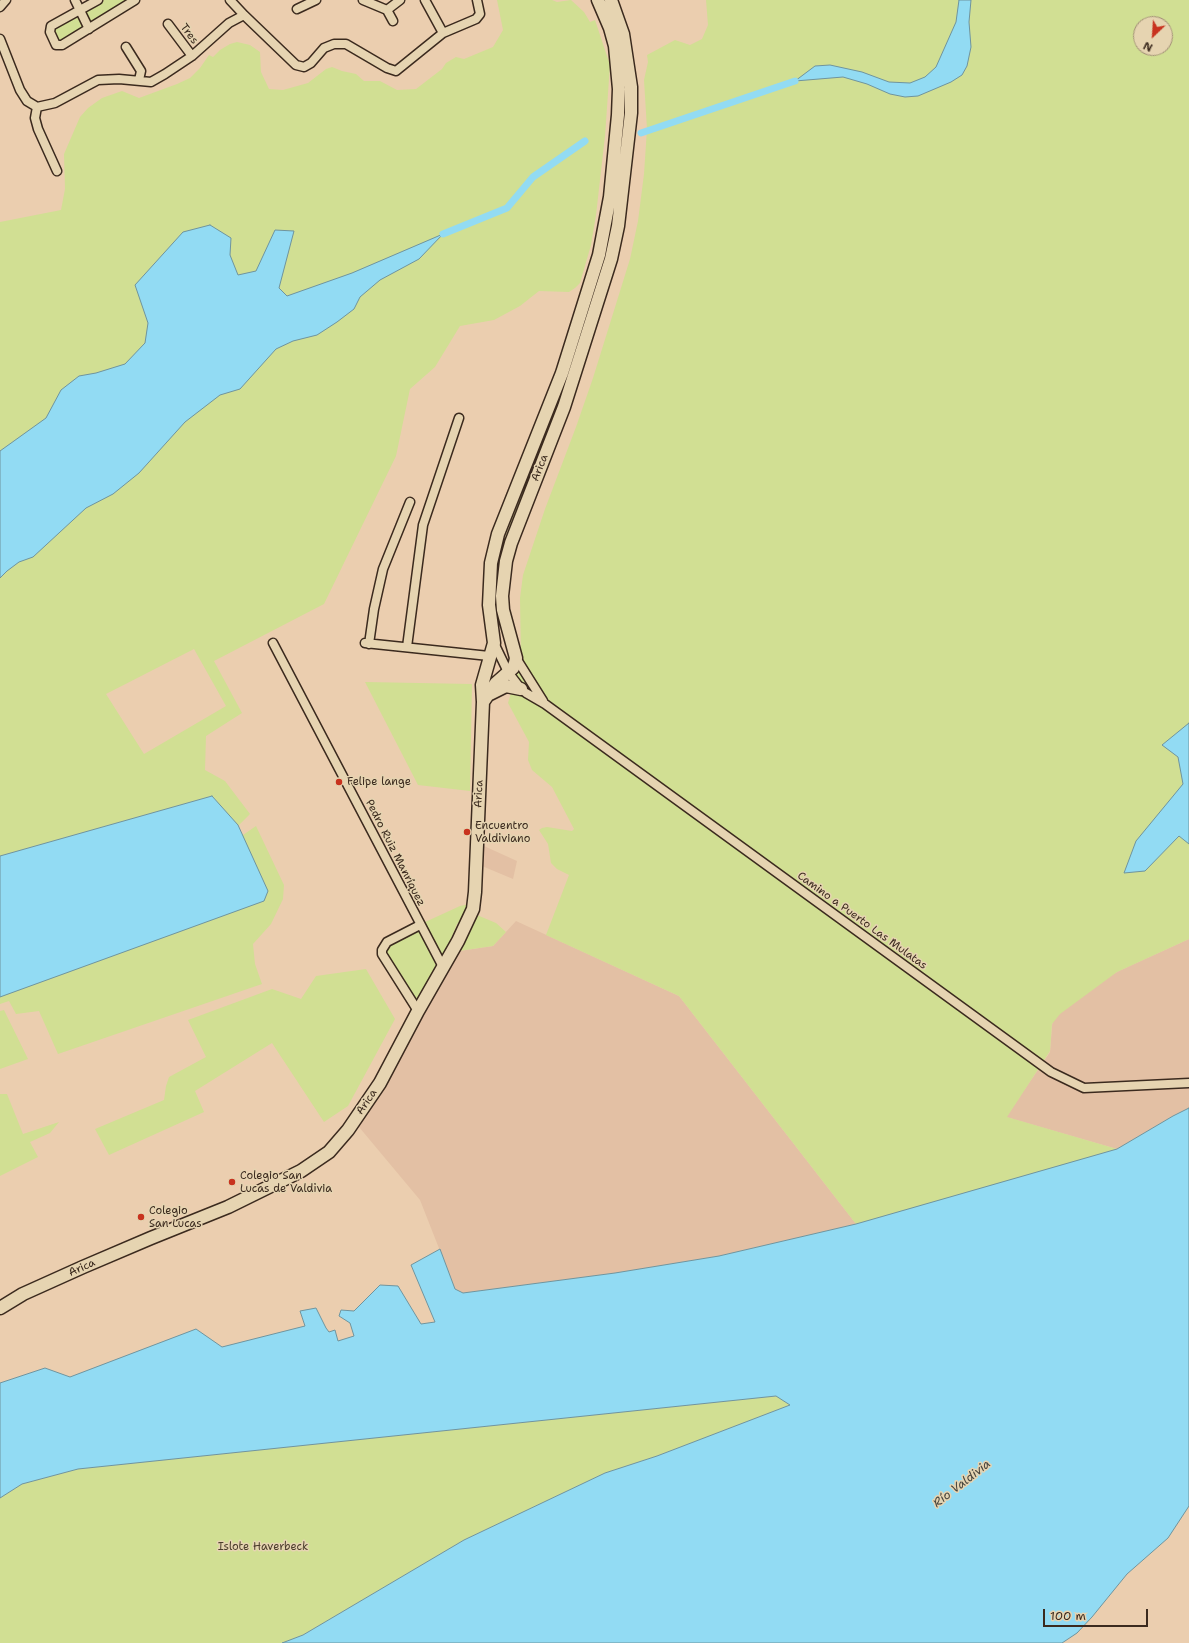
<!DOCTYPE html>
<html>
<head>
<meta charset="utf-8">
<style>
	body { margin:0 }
	#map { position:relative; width:1189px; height:1643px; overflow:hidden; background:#ebceaf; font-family:"Shantell Sans",sans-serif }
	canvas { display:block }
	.north { position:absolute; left:1133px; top:16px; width:40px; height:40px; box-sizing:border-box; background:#e6d4b1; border:1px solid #a29076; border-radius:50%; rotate:205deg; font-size:11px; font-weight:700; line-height:16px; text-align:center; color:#3b2a1e }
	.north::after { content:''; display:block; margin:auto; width:14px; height:18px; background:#c8321e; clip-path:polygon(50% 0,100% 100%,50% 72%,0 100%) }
	.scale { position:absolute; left:1043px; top:1609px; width:105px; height:18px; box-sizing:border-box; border:2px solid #3b2a1e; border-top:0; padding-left:5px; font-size:12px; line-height:14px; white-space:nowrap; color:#3b2a1e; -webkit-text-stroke:3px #e6d4b1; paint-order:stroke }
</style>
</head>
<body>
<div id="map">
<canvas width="1189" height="1643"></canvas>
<div class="north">N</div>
<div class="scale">100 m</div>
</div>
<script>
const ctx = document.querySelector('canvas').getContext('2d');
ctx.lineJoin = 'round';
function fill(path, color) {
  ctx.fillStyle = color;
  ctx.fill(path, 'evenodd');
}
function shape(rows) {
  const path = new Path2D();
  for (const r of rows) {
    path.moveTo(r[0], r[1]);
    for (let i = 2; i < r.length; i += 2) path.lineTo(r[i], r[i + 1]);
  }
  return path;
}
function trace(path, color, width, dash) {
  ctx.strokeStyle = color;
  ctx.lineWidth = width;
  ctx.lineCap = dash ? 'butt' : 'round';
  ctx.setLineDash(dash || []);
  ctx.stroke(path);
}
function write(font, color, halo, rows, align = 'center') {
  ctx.font = font + ' "Shantell Sans",sans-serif';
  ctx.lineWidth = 3;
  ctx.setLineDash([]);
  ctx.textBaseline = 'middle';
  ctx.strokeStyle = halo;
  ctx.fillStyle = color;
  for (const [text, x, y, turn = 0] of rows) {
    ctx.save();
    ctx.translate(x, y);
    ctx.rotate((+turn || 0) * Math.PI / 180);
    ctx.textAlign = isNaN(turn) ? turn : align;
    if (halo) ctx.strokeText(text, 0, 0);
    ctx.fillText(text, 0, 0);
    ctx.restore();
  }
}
fill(shape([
	[484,846,517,861,513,879,482,866],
	[516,921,679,996,856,1224,719,1256,615,1273,463,1293,455,1289,420,1200,359,1127,459,951,493,946],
	[1189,939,1189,1108,1173,1116,1117,1149,1006,1117,1050,1052,1053,1014,1071,997,1121,970]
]), '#e3c0a4');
fill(shape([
	[104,0,130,0,91,24,85,12],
	[497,0,552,0,557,2,571,0,584,12,590,22,595,20,610,65,605,136,596,215,591,245,580,283,575,288,569,292,539,291,520,306,494,320,460,326,435,367,410,389,396,456,324,604,214,661,242,713,206,736,205,770,225,781,250,814,238,826,243,835,256,826,284,885,283,899,271,924,253,944,255,964,262,984,58,1054,39,1011,16,1014,9,1001,0,1004,0,869,217,802,212,796,0,856,0,222,61,210,65,189,64,154,80,117,88,108,102,98,122,91,139,98,177,84,190,78,200,68,209,55,213,57,220,50,230,44,237,42,250,45,260,52,261,72,269,89,283,90,308,83,326,69,332,67,342,71,356,74,364,81,380,81,397,90,416,89,442,69,446,63,456,57,464,59,493,47,503,30],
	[194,649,226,706,144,754,106,694],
	[706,0,1189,0,1189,939,1117,972,1060,1014,1052,1024,1050,1051,1007,1117,1117,1149,1096,1155,1109,1166,1083,1184,1029,1199,970,1210,936,1213,906,1222,893,1220,889,1215,856,1224,679,996,546,935,569,875,557,869,551,863,548,844,539,830,542,828,547,827,572,831,574,829,552,787,532,770,528,760,529,742,508,703,521,659,520,598,523,575,545,509,576,427,593,378,630,259,638,221,644,174,647,129,644,80,648,62,647,55,675,40,690,45,702,39,708,25],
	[1141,24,1165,24,1165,48,1141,48],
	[75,14,79,15,86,29,64,43,58,42,53,31,55,26],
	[553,410,557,411,498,585,495,586,496,569,503,543],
	[365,682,472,684,470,791,418,785],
	[469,904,462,919,457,924,445,954,443,956,438,954,423,923,460,906],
	[477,915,496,923,506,932,493,946,459,951],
	[415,932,419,932,437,967,418,1000,414,999,385,952,387,946],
	[366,969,395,1019,348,1106,324,1122,272,1043,195,1091,204,1112,109,1155,95,1129,164,1100,166,1086,169,1077,206,1057,188,1020,272,989,301,999,316,976],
	[4,1010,28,1059,0,1069,0,1011],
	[0,1094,7,1094,23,1134,59,1122,50,1133,30,1142,38,1157,0,1176],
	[777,1396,790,1405,657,1456,605,1473,464,1540,303,1635,282,1643,0,1643,0,1498,22,1484,78,1469]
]), '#d1df93');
const water = shape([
	[959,0,971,0,969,22,971,47,967,66,962,75,951,82,918,96,905,97,890,94,867,84,843,77,795,81,815,66,830,65,862,72,889,82,910,83,925,77,936,67,956,22,959,0],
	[210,225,231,238,230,255,238,275,256,271,275,230,294,231,279,288,287,296,352,273,443,234,419,259,380,280,360,297,354,309,337,322,317,335,293,341,276,349,240,389,220,395,185,422,139,473,113,494,86,508,33,557,19,562,7,571,0,578,0,451,46,418,61,390,79,376,96,373,125,364,145,343,148,323,135,285,183,232,210,225],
	[1189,723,1189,844,1179,836,1145,871,1124,873,1136,841,1183,784,1178,757,1162,745,1189,723],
	[212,796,238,825,268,891,264,901,0,997,0,856,212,796],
	[1189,1108,1189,1506,1168,1538,1127,1574,1092,1617,1077,1633,1062,1643,282,1643,303,1635,464,1540,605,1473,657,1456,790,1405,776,1396,78,1469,22,1484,0,1498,0,1383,45,1368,70,1377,196,1329,222,1347,305,1326,300,1311,316,1308,326,1328,329,1332,335,1330,338,1341,354,1336,350,1323,339,1316,341,1310,354,1311,380,1285,398,1286,421,1324,435,1322,411,1265,440,1249,455,1289,463,1293,615,1273,719,1256,856,1224,1117,1149,1173,1116,1189,1108]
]);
fill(water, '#92dbf3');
trace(water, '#6f949e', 1);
trace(shape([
	[641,133,795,81],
	[443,234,507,208,533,177,585,141]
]), '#92dbf3', 7);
const minor = shape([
	[75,0,89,29],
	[98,0,51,26,50,32,56,45,62,45,135,0],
	[230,0,244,15],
	[363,0,387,10,393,21],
	[425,0,443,33],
	[0,7,6,0],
	[297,9,316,0],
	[387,10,400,0],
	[168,24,192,56],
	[0,39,20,90,27,101,37,107],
	[126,47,141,71,139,80],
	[37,107,55,103,98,80,119,79,151,82,165,74,192,56,229,23,244,15,296,65,304,67,311,63,324,48,334,44,346,44,387,68,396,71,443,33,476,19,480,14,477,0],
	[37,107,35,118,38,129,57,171],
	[273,643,443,967],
	[365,643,489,656],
	[494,643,508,672,521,689,526,693,545,704,1051,1072,1084,1088,1189,1083],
	[369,644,374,609,383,569,410,502],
	[407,647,423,525,459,418],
	[516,658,543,701],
	[418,1011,382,954,382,950,387,942,420,925]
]);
const secondary = shape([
	[490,694,506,686,521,689],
	[483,702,496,683,513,668,515,663,516,658,503,610,502,596,506,561,511,543,564,407,611,259,618,226,631,113,631,87,623,34,611,0],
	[0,1308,23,1294,83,1267,151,1238,228,1207,301,1171,329,1152,348,1130,380,1083,418,1011,458,941,473,909,475,892,483,702,482,685,494,643,489,605,491,563,498,534,562,373,599,255,610,197,618,115,619,89,615,46,610,28,598,0]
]);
trace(minor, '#3b2a1e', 11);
trace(secondary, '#3b2a1e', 15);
trace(minor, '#e6d4b1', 8);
trace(secondary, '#e6d4b1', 12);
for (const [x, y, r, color] of [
	[339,782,4,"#c8321e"],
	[467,832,4,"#c8321e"],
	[232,1182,4,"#c8321e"],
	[141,1217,4,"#c8321e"]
]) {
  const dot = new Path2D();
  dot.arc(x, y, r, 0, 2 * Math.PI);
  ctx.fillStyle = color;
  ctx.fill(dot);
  trace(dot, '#e6d4b1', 1.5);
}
write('11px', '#3b2a1e', '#e6d4b1', [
	["Tres",189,34,53],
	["Arica",540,468,-69],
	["Arica",479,794,-87],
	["Pedro Ruiz Manríquez",395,853,63],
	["Camino a Puerto Las Mulatas",862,921,36],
	["Arica",367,1102,-56],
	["Arica",82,1268,-24]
]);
write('11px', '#3b2a1e', '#e6d4b1', [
	["Felipe lange",347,782],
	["Encuentro",475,826],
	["Valdiviano",475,839],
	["Colegio San",240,1176],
	["Lucas de Valdivia",240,1189],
	["Colegio",149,1211],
	["San Lucas",149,1224]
], 'left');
write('11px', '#4a3c2a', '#e6d4b1', [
	["Islote Haverbeck",263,1547]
]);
write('italic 12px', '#48453e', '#e6d4b1', [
	["Río Valdivia",962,1484,-38]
]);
</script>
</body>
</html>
